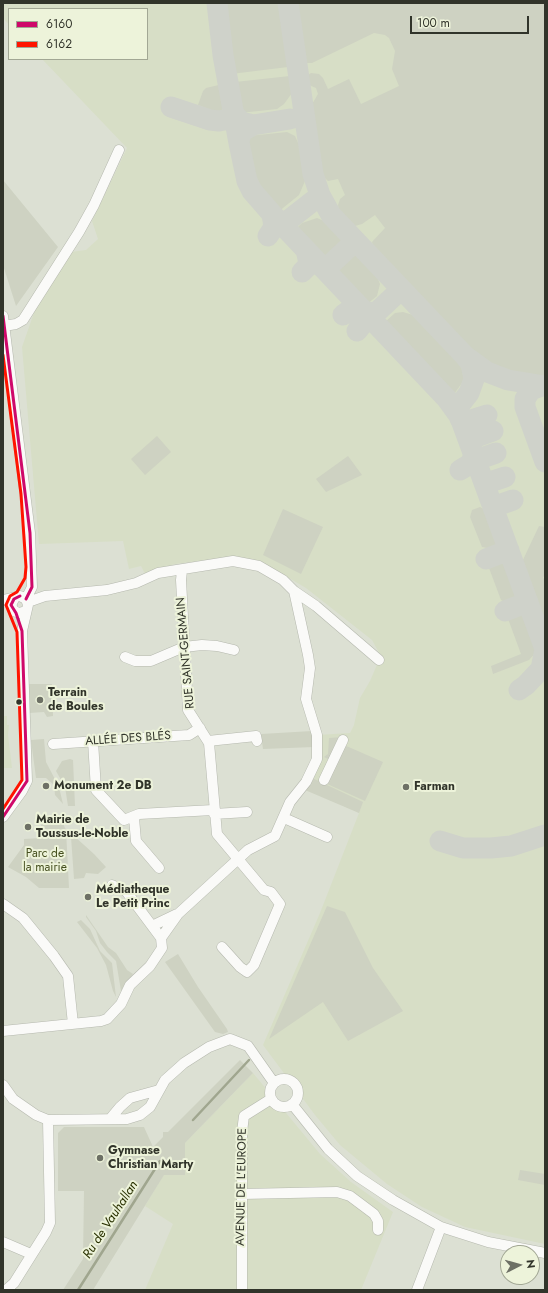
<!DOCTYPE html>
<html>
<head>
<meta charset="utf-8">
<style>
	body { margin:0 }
	#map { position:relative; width:548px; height:1293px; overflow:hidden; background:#dce0d3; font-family:Jost,sans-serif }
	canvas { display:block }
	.frame { position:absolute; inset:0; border:4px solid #31342a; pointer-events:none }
	.legend { position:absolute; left:8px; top:8px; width:140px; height:52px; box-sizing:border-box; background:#edf3da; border:1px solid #a2a794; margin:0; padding:5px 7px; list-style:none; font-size:12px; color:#31342a }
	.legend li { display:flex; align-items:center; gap:8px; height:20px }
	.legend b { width:20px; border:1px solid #a2a794 }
	.north { position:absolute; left:500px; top:1245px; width:40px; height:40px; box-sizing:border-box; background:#edf3da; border:1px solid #a2a794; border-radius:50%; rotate:84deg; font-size:11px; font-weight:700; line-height:16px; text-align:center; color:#31342a }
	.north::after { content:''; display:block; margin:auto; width:14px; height:18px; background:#6d7065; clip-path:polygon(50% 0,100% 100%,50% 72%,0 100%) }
	.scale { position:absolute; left:410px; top:16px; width:119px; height:18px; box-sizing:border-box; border:2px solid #31342a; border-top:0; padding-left:5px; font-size:12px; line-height:14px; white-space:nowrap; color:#31342a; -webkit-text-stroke:3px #edf3da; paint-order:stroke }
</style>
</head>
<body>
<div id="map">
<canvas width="548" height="1293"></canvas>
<div class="frame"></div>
<ul class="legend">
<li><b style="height:5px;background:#cf086a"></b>6160</li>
<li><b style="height:5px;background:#ff1400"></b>6162</li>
</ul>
<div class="north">N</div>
<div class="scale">100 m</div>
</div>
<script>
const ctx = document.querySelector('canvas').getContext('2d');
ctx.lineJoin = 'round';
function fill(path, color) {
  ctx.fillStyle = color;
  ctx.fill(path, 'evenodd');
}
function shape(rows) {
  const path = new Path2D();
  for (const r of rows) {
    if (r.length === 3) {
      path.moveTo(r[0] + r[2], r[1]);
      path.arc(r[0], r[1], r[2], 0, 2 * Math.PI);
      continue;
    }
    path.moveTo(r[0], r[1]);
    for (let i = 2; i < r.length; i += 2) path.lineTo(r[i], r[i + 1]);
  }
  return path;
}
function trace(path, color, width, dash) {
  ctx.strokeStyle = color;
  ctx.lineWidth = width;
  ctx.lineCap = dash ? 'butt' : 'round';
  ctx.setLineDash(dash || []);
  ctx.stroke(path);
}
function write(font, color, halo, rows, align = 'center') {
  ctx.font = font + ' Jost,sans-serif';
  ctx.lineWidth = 4;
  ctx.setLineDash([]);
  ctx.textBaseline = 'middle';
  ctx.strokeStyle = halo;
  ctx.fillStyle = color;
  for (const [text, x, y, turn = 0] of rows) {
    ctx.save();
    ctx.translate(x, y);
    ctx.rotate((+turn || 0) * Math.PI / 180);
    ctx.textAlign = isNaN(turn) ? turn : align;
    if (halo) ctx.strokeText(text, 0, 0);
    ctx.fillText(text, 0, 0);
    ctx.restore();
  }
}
fill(shape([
	[3,3,545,3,545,1244,465,1227,422,1207,387,1184,340,1145,315,1115,263,1045,320,913,359,813,302,787,317,759,317,735,350,733,354,725,360,698,370,681,379,660,382,658,372,640,306,588,260,561,233,557,175,564,145,574,141,566,129,569,123,541,39,544,22,347,35,310,71,252,86,250,98,239,92,221,127,148,42,59,147,59,147,9,9,9,9,25,4,19],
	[3,716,7,716,7,725,9,725,8,735,12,768,3,768],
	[253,1073,320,1154,351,1182,393,1212,361,1290,145,1290,173,1224,145,1206,179,1149]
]), '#d7dec6');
fill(shape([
	[222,3,279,3,288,67,231,74],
	[296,3,545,3,545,380,523,379,510,376,484,362,471,352,374,251,372,242,385,228,375,215,362,224,355,226,349,224,339,211,338,205,340,199,345,195,338,179,328,181,321,174,311,106,318,94,316,88,309,85,306,77,311,73,319,74,323,78,328,89,349,79,361,104,399,86,392,69,395,51,389,38,385,35,374,33,312,63,306,63],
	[290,76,292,93,284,104,277,109,240,113,235,82],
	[223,84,226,105,223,109,220,111,214,111,198,105,203,91,206,88],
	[287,132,295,136,299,145,305,181,299,195,278,212,258,189,251,177,245,141,249,136],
	[3,180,58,247,16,306,3,265],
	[317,218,324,221,343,242,324,259,296,229,302,223],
	[353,254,356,255,377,277,380,284,377,296,367,304,335,271],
	[403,312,413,315,461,366,464,380,454,394,452,395,384,323,395,313],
	[157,436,171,452,145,475,131,459],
	[348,456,362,475,326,492,316,479],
	[480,507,487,511,498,541,493,549,482,547,470,517,472,510],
	[283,509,323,527,301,574,263,555],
	[539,526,545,527,545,576,543,577,545,582,545,629,521,564],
	[495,559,504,559,508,563,518,593,516,598,510,602,505,602,501,600,489,568],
	[518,612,524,613,527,617,537,644,536,652,529,660,493,674,491,666,521,654,507,616],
	[29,684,52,684,53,716,47,717,44,712,29,713],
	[312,731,314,747,263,749,261,734],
	[342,737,332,761,324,757,328,754,329,738],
	[44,739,46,762,59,787,63,804,55,795,54,785,46,778,36,778,31,740],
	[344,745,383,762,365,801,325,783],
	[70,759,73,760,75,806,68,806,65,787,56,771,62,761],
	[312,778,363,802,359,813,305,790],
	[47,815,60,817,66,830,69,888,39,888,26,877,8,867,24,845,24,839,41,838,41,820],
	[73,835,94,854,106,867,98,874,86,873,84,878,74,879,71,837],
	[327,906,345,912,373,968,403,1011,348,1041,323,1002,269,1039],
	[86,915,108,947,116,953,127,970,133,974,121,991,116,961,107,952,100,943,96,931,86,917],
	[81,920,90,929,100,951,112,963,116,997,113,991,106,965,97,948,77,922],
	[178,954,198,987,227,1029,228,1032,223,1034,215,1032,165,962],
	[240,1060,253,1073,185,1143,185,1175,164,1175,93,1290,63,1290,83,1259,84,1191,58,1191,58,1133,64,1127,144,1127,153,1147,163,1137,163,1132,168,1132],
	[520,1170,545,1174,545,1185,518,1180]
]), '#ced2c2');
trace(shape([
	[193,1120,249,1060],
	[78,1290,160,1161]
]), '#a0a68f', 2.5);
trace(shape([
	[217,3,223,55,239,143,247,181,252,191,272,214,447,399,460,417],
	[288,3,313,174,320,195,331,215,465,356,487,372,508,380,545,386],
	[171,107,210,120,219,121,229,119,236,123],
	[234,114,241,122,253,125,243,131,240,136,239,143],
	[253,125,290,119],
	[290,219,313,201],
	[268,236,274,227,272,214],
	[332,263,348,248],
	[302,272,307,267,309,263,306,250],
	[378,311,394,296],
	[343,315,351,309,355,308,372,313],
	[357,331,364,322,363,310],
	[465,356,471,364,474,379,469,393,458,407,458,412,545,649,541,669,526,685,519,690],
	[542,386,531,390,525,399,525,407,545,462],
	[460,419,465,422,487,415],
	[467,436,471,439,493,431],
	[474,456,479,459,496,453],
	[460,470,470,464,473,458,473,453],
	[483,479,487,483,505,477],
	[491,502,496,506,513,500],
	[486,559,509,550],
	[505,611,528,602],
	[440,841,463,848,491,848,511,846,545,835]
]), '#cfd2ca', 21);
const minor = shape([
	[3,316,30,533,32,587,26,599],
	[4,326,16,324,23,320,79,232,94,205,119,150],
	[182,571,181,580,188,710,209,743,217,834,264,890,271,892,280,904,254,965,247,972,240,967,222,947],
	[294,591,316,606,379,660],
	[14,599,11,605,14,611,19,613,26,611],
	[3,600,20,596,26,599,28,605,22,631,27,781,22,791,3,817],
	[28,602,45,596,107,590,136,583,158,573,233,561,259,566,283,580,294,591,308,655,310,668,306,699,317,735,317,759,306,782,290,802,275,836,248,850,178,914,161,938],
	[125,657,135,661,151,661,184,647,202,645,217,646,234,650],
	[93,741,96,790,124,820,139,814,213,810],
	[208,741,256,736,257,741],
	[53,744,189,735,200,728],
	[324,780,343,740],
	[214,814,247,812],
	[134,818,136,841,159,868],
	[284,818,327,837],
	[3,904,23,918,54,956,68,976,73,1024],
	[152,926,177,914],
	[3,1031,101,1021,107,1019,121,1004,130,985,150,966,162,948,161,938,126,891,112,885],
	[284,1093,14],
	[3,1085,13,1099,36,1115,48,1120,127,1119,140,1115,150,1107,165,1080,184,1063,209,1047,230,1039,248,1046,274,1083],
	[292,1104,328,1149,357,1176,393,1200,441,1227,488,1242,545,1253],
	[110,1119,120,1107,130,1098,159,1090],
	[242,1194,337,1192,350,1196,374,1214,378,1221,378,1230],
	[3,1242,31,1254],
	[6,1290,14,1283,46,1232,50,1223,48,1120],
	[242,1290,242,1132,244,1116,271,1099],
	[417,1290,441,1227]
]);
trace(minor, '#b5b8ae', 11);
trace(minor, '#fafaf8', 10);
trace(shape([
	[3,316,30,533,32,587,26,599],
	[3,817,27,781,22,631,16,613,11,605,14,599,20,596]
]), '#cf086a', 3);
trace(shape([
	[3,355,21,494,26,567,25,578,17,592,10,596,6,605,17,632,22,780,3,809]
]), '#ff1400', 3);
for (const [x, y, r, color] of [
	[40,700,4,"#6d7065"],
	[19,702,3.5,"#31342a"],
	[46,786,4,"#6d7065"],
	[406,787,4,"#6d7065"],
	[28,827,4,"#6d7065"],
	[88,897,4,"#6d7065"],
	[100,1158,4,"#6d7065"]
]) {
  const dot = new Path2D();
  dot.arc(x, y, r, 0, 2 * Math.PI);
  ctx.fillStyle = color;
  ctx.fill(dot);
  trace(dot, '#edf3da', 1.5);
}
write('12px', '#31342a', '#edf3da', [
	["RUE SAINT-GERMAIN",186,653,-95],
	["ALLÉE DES BLÉS",128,739,-4],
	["AVENUE DE L'EUROPE",242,1187,-89]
]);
write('bold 12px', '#31342a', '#edf3da', [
	["Terrain",48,693],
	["de Boules",48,707],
	["Monument 2e DB",54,786],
	["Farman",414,787],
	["Mairie de",36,820],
	["Toussus-le-Noble",36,834],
	["Médiatheque",96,890],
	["Le Petit Princ",96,904],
	["Gymnase",108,1151],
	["Christian Marty",108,1165]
], 'left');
write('12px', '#465020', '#edf3da', [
	["Parc de",45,854],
	["la mairie",45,868]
]);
write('italic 13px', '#293100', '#edf3da', [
	["Ru de Vauhallan",111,1220,-57]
]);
</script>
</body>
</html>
